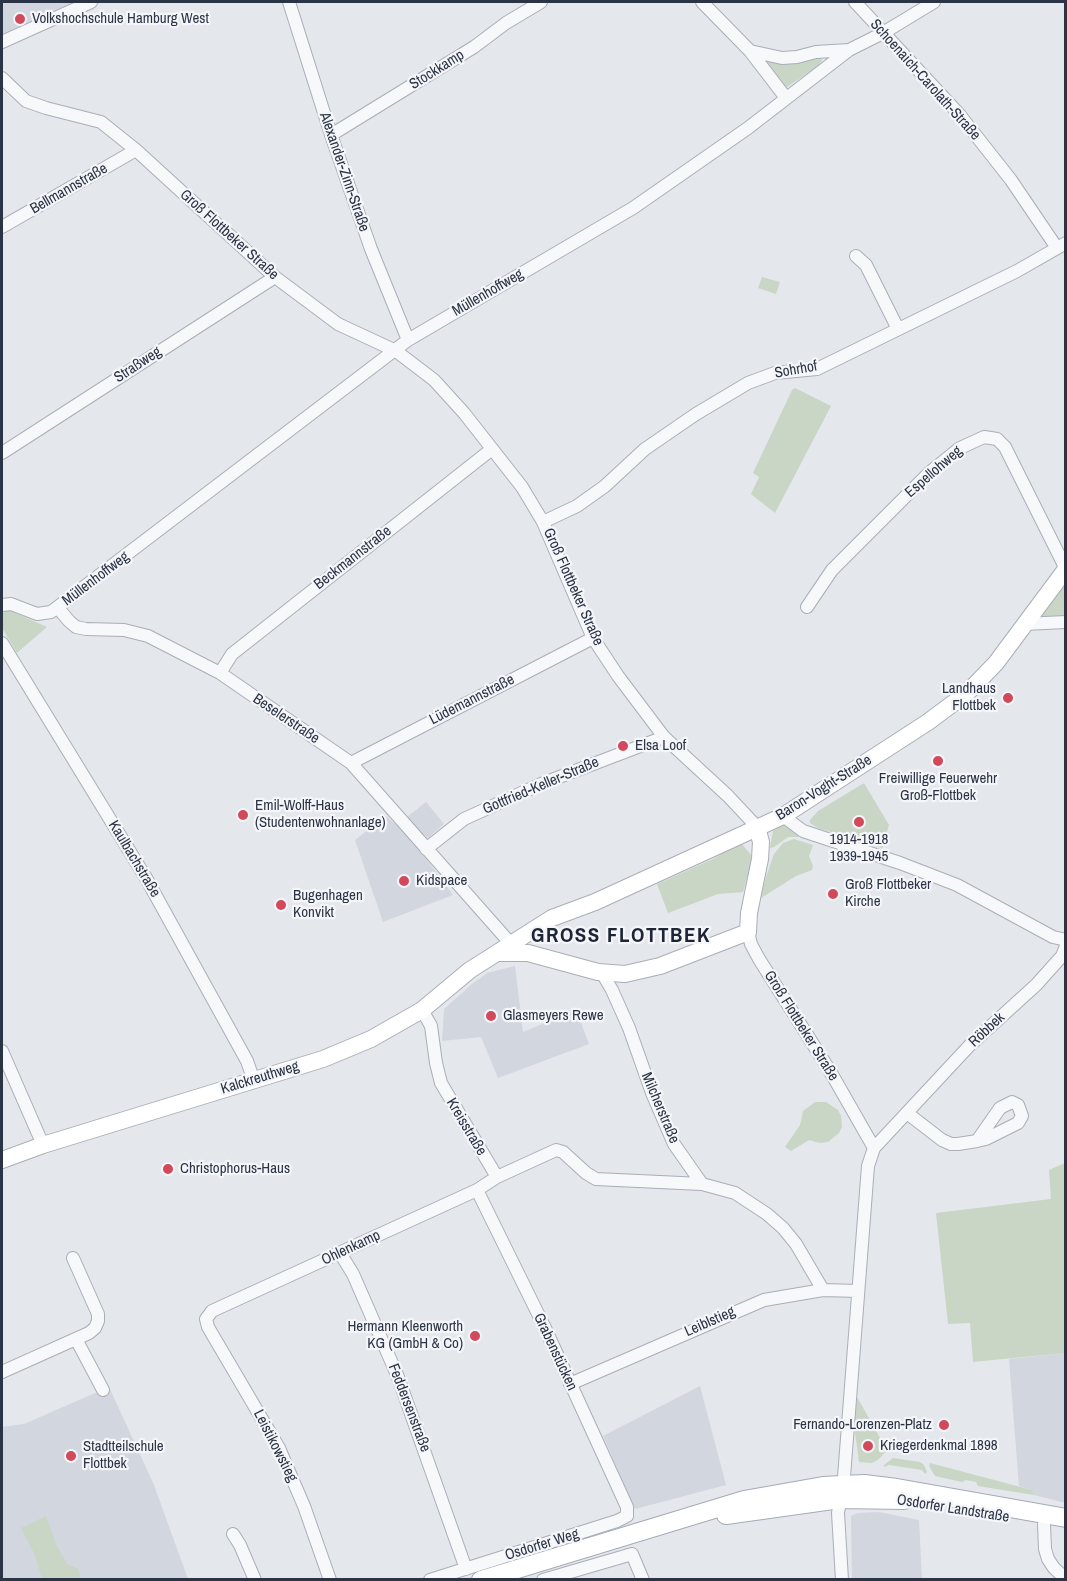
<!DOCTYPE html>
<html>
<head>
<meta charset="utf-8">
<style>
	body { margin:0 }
	#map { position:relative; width:1067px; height:1581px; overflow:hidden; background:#e4e7ec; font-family:"Archivo Narrow",sans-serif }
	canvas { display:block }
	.frame { position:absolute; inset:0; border:3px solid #2b3445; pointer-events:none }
</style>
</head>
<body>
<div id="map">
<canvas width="1067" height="1581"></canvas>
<div class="frame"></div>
</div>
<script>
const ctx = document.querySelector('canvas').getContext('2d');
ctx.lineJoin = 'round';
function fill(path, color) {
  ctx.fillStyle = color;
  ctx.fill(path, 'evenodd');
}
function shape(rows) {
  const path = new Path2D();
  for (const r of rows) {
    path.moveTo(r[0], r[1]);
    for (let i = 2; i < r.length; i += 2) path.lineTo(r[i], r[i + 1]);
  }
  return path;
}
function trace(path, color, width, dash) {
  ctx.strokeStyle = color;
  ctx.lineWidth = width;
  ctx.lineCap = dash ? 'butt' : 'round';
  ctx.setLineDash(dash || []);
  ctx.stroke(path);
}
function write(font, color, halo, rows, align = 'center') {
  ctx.font = font + ' "Archivo Narrow",sans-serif';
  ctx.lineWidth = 4.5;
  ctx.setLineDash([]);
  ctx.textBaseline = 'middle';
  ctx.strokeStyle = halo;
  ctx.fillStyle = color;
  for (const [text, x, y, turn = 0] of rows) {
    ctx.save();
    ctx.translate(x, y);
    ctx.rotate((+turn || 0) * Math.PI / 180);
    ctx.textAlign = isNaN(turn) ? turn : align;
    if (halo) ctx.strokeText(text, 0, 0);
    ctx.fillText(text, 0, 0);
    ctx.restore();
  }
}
fill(shape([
	[2,2,75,2,2,36],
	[426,802,444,824,428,838,415,829,416,828,409,822,407,817],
	[386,816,410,837,453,895,383,922,355,840],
	[515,966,523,1032,576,1010,589,1044,498,1078,481,1037,442,1041,444,1009,472,984,487,973],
	[1065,1353,1065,1503,1034,1495,1032,1490,1019,1486,1009,1359],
	[700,1386,726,1485,635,1509,603,1436],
	[109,1387,154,1485,188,1579,2,1579,2,1427,24,1424],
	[879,1512,919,1520,922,1579,852,1579,851,1516,857,1513]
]), '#d2d6de');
fill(shape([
	[820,55,822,61,818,66,787,87,783,87,764,61,766,59],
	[762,277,780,282,776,294,758,288],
	[795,388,831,406,775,513,751,494,759,477,753,473,792,390],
	[1065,587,1065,617,1036,619,1058,589],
	[2,609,6,609,47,627,17,653,2,628],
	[864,783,889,825,882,848,818,828,810,823,810,820,818,811],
	[782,825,789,828,799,835,798,837,788,837,774,847,770,848,773,831],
	[794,839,813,845,809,856,813,866,812,870,796,876,761,898,765,880,774,854,783,843],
	[740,842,753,857,743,892,718,894,668,913,657,884,713,859],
	[815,1102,826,1102,838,1110,841,1116,842,1127,839,1133,828,1142,820,1143,809,1140,791,1151,785,1147,800,1125,803,1111],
	[1065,1163,1065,1353,973,1362,970,1323,948,1324,936,1213,1051,1199,1049,1170],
	[857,1397,887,1450,879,1459,872,1463,859,1462,854,1425],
	[893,1458,920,1462,924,1465,927,1472,925,1474,922,1470,889,1465,884,1467,884,1465],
	[930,1463,1032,1490,1034,1495,978,1486,976,1482,966,1480,962,1482,935,1476,929,1466],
	[46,1516,56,1544,67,1564,78,1569,81,1578,42,1579,35,1555,21,1528]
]), '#c9d6c5');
const street = shape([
	[289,2,331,135,371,249,408,340],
	[702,2,750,51,786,98],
	[855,2,959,114,1011,180,1057,248],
	[2,42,91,2],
	[750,51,782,58,797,57,816,52,849,50],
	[2,78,26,101,46,108,101,122,136,150,275,277,338,324,396,351,434,380,464,413,522,487,543,522,593,638,618,676,664,737,728,796,757,827],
	[331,135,474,47,506,23,541,2],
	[2,227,136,150],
	[856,256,866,265,898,329],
	[2,453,275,277],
	[543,522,577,506,605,486,645,449,696,414,748,383,775,373,817,369,1017,271,1066,243],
	[2,605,11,604,37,614,51,612,408,340,633,208,748,128,849,50,883,33,934,2],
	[807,607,832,570,929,473,960,448,984,437,997,439,1005,447,1066,569],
	[58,608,69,621,76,627,86,629,124,630,148,636,220,673,351,763,511,944],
	[1024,624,1066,622],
	[2,643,146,878,247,1061,254,1081],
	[220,673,232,654,492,449],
	[351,763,593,638],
	[783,816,803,831,900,863,957,885,1053,937,1066,940],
	[426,849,464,819,541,784,664,737],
	[748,932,751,944,759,959,830,1071,874,1148],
	[602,973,612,990,629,1028,652,1093,674,1144,702,1184,735,1193,767,1214,783,1228,796,1244,823,1290],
	[422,1010,431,1026,436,1063,441,1083,497,1177,556,1150,563,1152,586,1173,596,1179,702,1184],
	[2,1051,43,1145],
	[907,1113,942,1140,951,1144,958,1144,977,1141,986,1139,1018,1123,1022,1116,1018,1105,1012,1102,1000,1108,977,1141],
	[477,1190,545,1328,627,1507,627,1516],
	[340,1253,353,1274,398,1377,466,1569],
	[76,1339,103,1390],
	[2,1372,89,1333,95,1328,98,1321,98,1314,73,1258],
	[570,1384,764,1300,823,1290,858,1291],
	[1044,1524,1045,1549,1048,1559,1054,1568,1066,1579],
	[233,1534,240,1545,255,1580],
	[330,1580,304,1506,279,1448,208,1327,206,1319,212,1311,477,1190,497,1177],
	[430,1580,617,1521,627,1516],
	[543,1580,632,1554,643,1580],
	[842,1580,838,1513,844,1477,868,1166,874,1148,970,1045,1036,985,1062,956,1066,946]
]);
const secondary = shape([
	[498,953,528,953,598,972,625,974,660,966,748,932,749,913,760,859,761,842,757,827],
	[2,1160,43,1145,323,1059,371,1039,422,1010,470,970,552,918,595,902,783,816,928,722,967,693,996,663,1066,569]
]);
const primary = shape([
	[726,1515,840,1499,904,1500],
	[481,1580,744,1500,823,1486,864,1484,897,1488,1066,1518]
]);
trace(street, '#a9aeb7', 14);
trace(secondary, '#a9aeb7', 18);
trace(primary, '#a3abb8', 20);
trace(street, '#f7f8fa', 12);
trace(secondary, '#fff', 16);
trace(primary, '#fff', 18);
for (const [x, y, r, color] of [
	[20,19,6,"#d1495b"],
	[1008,698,6,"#d1495b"],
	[623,746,6,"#d1495b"],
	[938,761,6,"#d1495b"],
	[243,815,6,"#d1495b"],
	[859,822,6,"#d1495b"],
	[404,881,6,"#d1495b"],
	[833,894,6,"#d1495b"],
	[281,905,6,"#d1495b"],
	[491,1016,6,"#d1495b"],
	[168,1169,6,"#d1495b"],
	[475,1336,6,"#d1495b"],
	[944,1425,6,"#d1495b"],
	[868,1446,6,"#d1495b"],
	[71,1456,6,"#d1495b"]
]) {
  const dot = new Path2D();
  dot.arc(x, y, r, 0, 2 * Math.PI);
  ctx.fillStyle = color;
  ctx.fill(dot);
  trace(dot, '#f4f6f9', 2);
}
write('15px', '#2b3445', '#f4f6f9', [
	["Volkshochschule Hamburg West",32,19],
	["Landhaus",996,689,"right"],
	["Flottbek",996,706,"right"],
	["Elsa Loof",635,746],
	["Freiwillige Feuerwehr",938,779,"center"],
	["Groß-Flottbek",938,796,"center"],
	["Emil-Wolff-Haus",255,806],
	["(Studentenwohnanlage)",255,823],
	["1914-1918",859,840,"center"],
	["1939-1945",859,857,"center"],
	["Kidspace",416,881],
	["Groß Flottbeker",845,885],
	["Kirche",845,902],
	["Bugenhagen",293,896],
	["Konvikt",293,913],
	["Glasmeyers Rewe",503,1016],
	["Christophorus-Haus",180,1169],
	["Hermann Kleenworth",463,1327,"right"],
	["KG (GmbH & Co)",463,1344,"right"],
	["Fernando-Lorenzen-Platz",932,1425,"right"],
	["Kriegerdenkmal 1898",880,1446],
	["Stadtteilschule",83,1447],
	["Flottbek",83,1464]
], 'left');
write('15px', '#2b3445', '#f4f6f9', [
	["Stockkamp",437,70,-32],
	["Schoenaich-Carolath-Straße",925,80,48],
	["Alexander-Zinn-Straße",344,172,71],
	["Bellmannstraße",69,189,-30],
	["Groß Flottbeker Straße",229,235,42],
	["Müllenhoffweg",488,293,-30],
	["Straßweg",138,365,-33],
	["Sohrhof",796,370,-10],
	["Espellohweg",934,472,-41],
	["Beckmannstraße",353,558,-38],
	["Müllenhoffweg",96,579,-37],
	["Groß Flottbeker Straße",573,587,66],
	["Lüdemannstraße",472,700,-27],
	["Beselerstraße",286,719,34],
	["Gottfried-Keller-Straße",541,786,-23],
	["Baron-Voght-Straße",824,788,-32],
	["Kaulbachstraße",134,859,59],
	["Groß Flottbeker Straße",801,1026,58],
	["Röbbek",987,1030,-43],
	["Kalckreuthweg",260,1078,-17],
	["Milcherstraße",660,1108,67],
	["Kreisstraße",466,1127,59],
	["Ohlenkamp",351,1248,-25],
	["Leiblstieg",710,1322,-24],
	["Grabenstücken",555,1352,65],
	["Feddersenstraße",409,1408,69],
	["Leistikowstieg",275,1446,63],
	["Osdorfer Landstraße",953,1509,9],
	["Osdorfer Weg",542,1545,-17]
]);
ctx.letterSpacing = '1.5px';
write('bold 21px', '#1d2536', '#f4f6f9', [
	["GROSS FLOTTBEK",621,936]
]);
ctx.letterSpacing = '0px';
</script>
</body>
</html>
